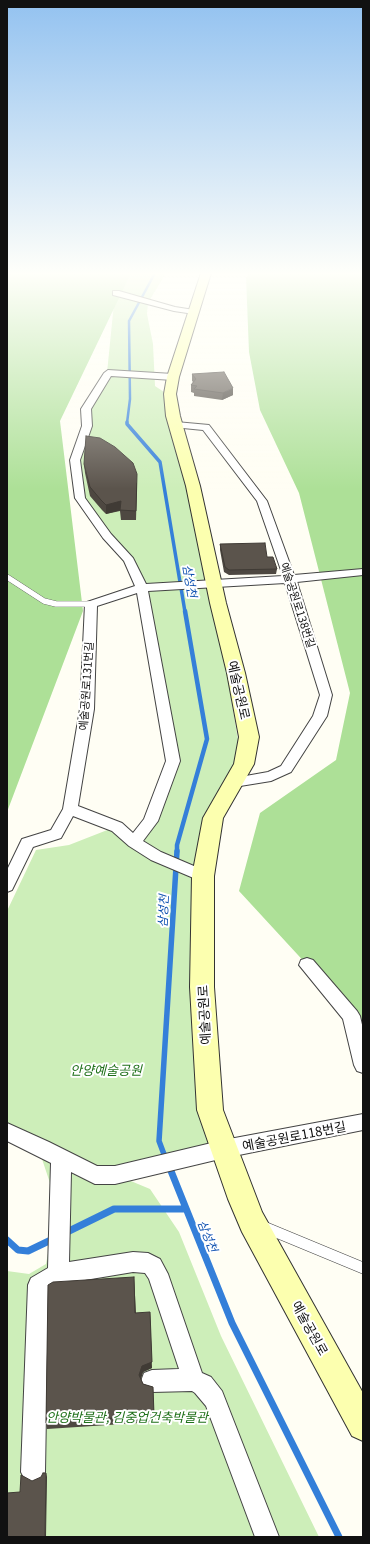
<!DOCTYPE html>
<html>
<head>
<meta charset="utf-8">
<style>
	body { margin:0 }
	#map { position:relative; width:370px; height:1544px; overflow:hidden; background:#fffef4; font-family:Georgia,serif }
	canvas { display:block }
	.frame { position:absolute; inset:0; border:8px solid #111; pointer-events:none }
</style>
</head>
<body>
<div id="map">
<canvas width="370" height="1544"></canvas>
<div class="frame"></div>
</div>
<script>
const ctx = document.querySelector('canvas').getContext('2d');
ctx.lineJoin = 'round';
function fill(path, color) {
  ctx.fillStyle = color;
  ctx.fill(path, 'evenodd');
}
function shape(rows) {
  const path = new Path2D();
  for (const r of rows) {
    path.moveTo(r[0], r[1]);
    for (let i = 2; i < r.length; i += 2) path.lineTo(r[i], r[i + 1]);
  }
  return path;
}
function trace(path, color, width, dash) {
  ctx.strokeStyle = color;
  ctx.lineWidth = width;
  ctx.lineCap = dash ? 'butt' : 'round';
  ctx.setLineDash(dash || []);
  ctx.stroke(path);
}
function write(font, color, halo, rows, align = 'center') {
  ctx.font = font + ' Georgia,"Noto Sans KR",serif';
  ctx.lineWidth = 4;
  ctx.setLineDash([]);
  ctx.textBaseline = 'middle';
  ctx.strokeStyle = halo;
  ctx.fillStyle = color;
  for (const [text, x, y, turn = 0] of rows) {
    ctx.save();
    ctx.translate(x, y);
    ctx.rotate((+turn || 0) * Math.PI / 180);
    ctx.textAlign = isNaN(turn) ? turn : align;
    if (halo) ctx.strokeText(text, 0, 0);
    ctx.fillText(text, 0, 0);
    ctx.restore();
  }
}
fill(shape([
	[129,273,166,273,148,303,147,314,153,344,155,386,167,394,212,583,242,764,203,859,222,1149,113,1175,7,1132,7,911,36,850,69,845,115,827,133,842,150,821,171,761,141,588,93,517,79,498,74,460,81,439,85,409,107,373,115,293],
	[41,1156,66,1171,95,1184,126,1179,150,1189,179,1232,221,1336,319,1537,7,1537,7,1271,29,1274,46,1264,52,1232,50,1183]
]), '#cdeeb9');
fill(shape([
	[7,273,131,273,60,421,83,611,7,812],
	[250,273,363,273,363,1023,356,1018,239,891,260,813,336,760,350,693,299,493,260,410,249,352,246,277]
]), '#ade097');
trace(shape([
	[127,423,130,399,129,321,155,273]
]), '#347fd9', 2.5);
trace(shape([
	[127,422,127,424,160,462,185,612]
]), '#347fd9', 3.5);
trace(shape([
	[177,852,177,845,207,739,185,611]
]), '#347fd9', 4.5);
trace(shape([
	[165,1157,159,1141,177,851]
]), '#347fd9', 5.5);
trace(shape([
	[165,1156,166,1159],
	[169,1166,232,1323,339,1537],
	[65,1233,114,1209,186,1209],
	[7,1240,18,1250,28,1251,53,1239]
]), '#347fd9', 7);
const laneFar1 = shape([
	[7,577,44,601,56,604,91,604]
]);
const lane = shape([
	[264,1227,363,1268]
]);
const street = shape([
	[113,291,119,291,175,307,194,310,198,312,194,314,174,311,113,295,113,291],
	[108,370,173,374,177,377,173,380,111,376,91,409,92,426,80,460,85,498,111,534,133,558,146,584,283,576,257,501,203,430,173,427,171,425,173,423,176,422,209,425,267,501,294,575,363,569,363,575,297,582,332,695,327,716,291,772,271,781,234,787,229,785,227,782,229,779,268,772,281,766,313,716,320,695,285,583,148,591,180,761,158,821,143,841,161,852,208,872,211,876,208,880,203,882,151,860,129,846,112,831,73,816,61,838,33,847,12,890,7,892,7,870,22,839,51,830,63,809,80,709,85,604,87,602,135,586,124,561,103,538,75,498,70,460,82,426,81,409,104,373,108,370],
	[137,593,166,761,144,819,133,833,122,823,78,806,94,709,97,606,137,593],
	[307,958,313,960,357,1011,360,1016,363,1029,363,1073,357,1071,354,1065,343,1019,299,965,301,960,307,958],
	[363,1114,363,1130,224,1158,115,1184,95,1184,71,1172,69,1262,133,1252,148,1253,160,1259,168,1274,202,1373,211,1377,222,1391,279,1537,255,1537,206,1406,195,1393,192,1391,152,1392,144,1389,141,1381,144,1373,152,1370,179,1369,149,1279,145,1273,133,1272,61,1284,48,1291,45,1472,41,1480,33,1484,25,1480,21,1472,28,1285,31,1278,48,1268,51,1163,7,1141,7,1123,49,1142,97,1166,115,1166,224,1140,363,1114]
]);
const secondary = shape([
	[201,273,211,273,179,377,176,394,180,416,200,486,226,603,245,673,259,737,254,764,223,818,214,876,214,987,223,1110,262,1212,363,1393,363,1441,352,1436,242,1232,228,1199,197,1110,190,987,192,876,203,818,234,764,239,737,227,673,210,603,186,486,166,416,164,394,167,377,201,273]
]);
trace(laneFar1, '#444', 6);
trace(lane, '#444', 12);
trace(street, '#444', 2);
trace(secondary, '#333', 2);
trace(laneFar1, '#fff', 5.5);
trace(lane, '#fff', 11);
fill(street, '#fff');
fill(secondary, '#fcffaf');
fill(shape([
	[192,374,233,395,222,400,194,396,194,393,191,392,191,385,193,382,192,381],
	[84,464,137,483,136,520,121,520,120,511,106,514,102,510,90,496,85,473],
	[220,544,267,557,277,569,276,574,229,575,224,572,220,550],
	[134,1277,136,1313,152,1368,143,1372,141,1378,143,1384,153,1387,154,1422,47,1429,46,1423]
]), '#4e4841');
fill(shape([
	[233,388,233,395,222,400,223,393],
	[121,501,121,510,106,514,106,505],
	[150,1312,152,1368,143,1372,140,1382,139,1375],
	[46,1473,47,1477,46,1537,45,1537]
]), '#403b35');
const building = shape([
	[224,372,233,388,223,393,194,389,197,386,191,385,196,379,192,374,224,372],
	[86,436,100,438,115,447,133,463,137,474,136,511,120,510,121,501,106,505,101,500,90,487,84,464,86,436],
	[265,543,267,557,273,557,277,569,229,570,225,567,220,544,265,543],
	[134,1277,135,1313,150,1312,152,1362,142,1366,139,1375,143,1384,153,1387,154,1415,46,1423,48,1285,53,1282,134,1277],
	[43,1473,46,1473,45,1537,7,1537,7,1493,20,1492,21,1475,32,1481,41,1477,43,1473]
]);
fill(building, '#5b544c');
trace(building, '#403b35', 1);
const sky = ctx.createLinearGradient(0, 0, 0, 489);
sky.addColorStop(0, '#93c2f0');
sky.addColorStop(0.56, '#fffffa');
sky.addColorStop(1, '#fffffa00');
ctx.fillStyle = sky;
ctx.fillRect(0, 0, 370, 489);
write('11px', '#111', '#fff', [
	["예술공원로138번길",298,605,72],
	["예술공원로131번길",86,686,-86]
]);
write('italic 12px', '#0d50b0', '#fff', [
	["삼성천",190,581,80],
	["삼성천",163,911,-87],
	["삼성천",208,1236,68]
]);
write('13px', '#111', '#fff', [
	["예술공원로",239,690,77],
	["예술공원로",204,1015,-93],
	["예술공원로118번길",294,1136,-11],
	["예술공원로",310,1328,61]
]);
write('italic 13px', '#1f701a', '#fff', [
	["안양예술공원",106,1070],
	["안양박물관, 김중업건축박물관",127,1417]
]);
</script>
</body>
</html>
